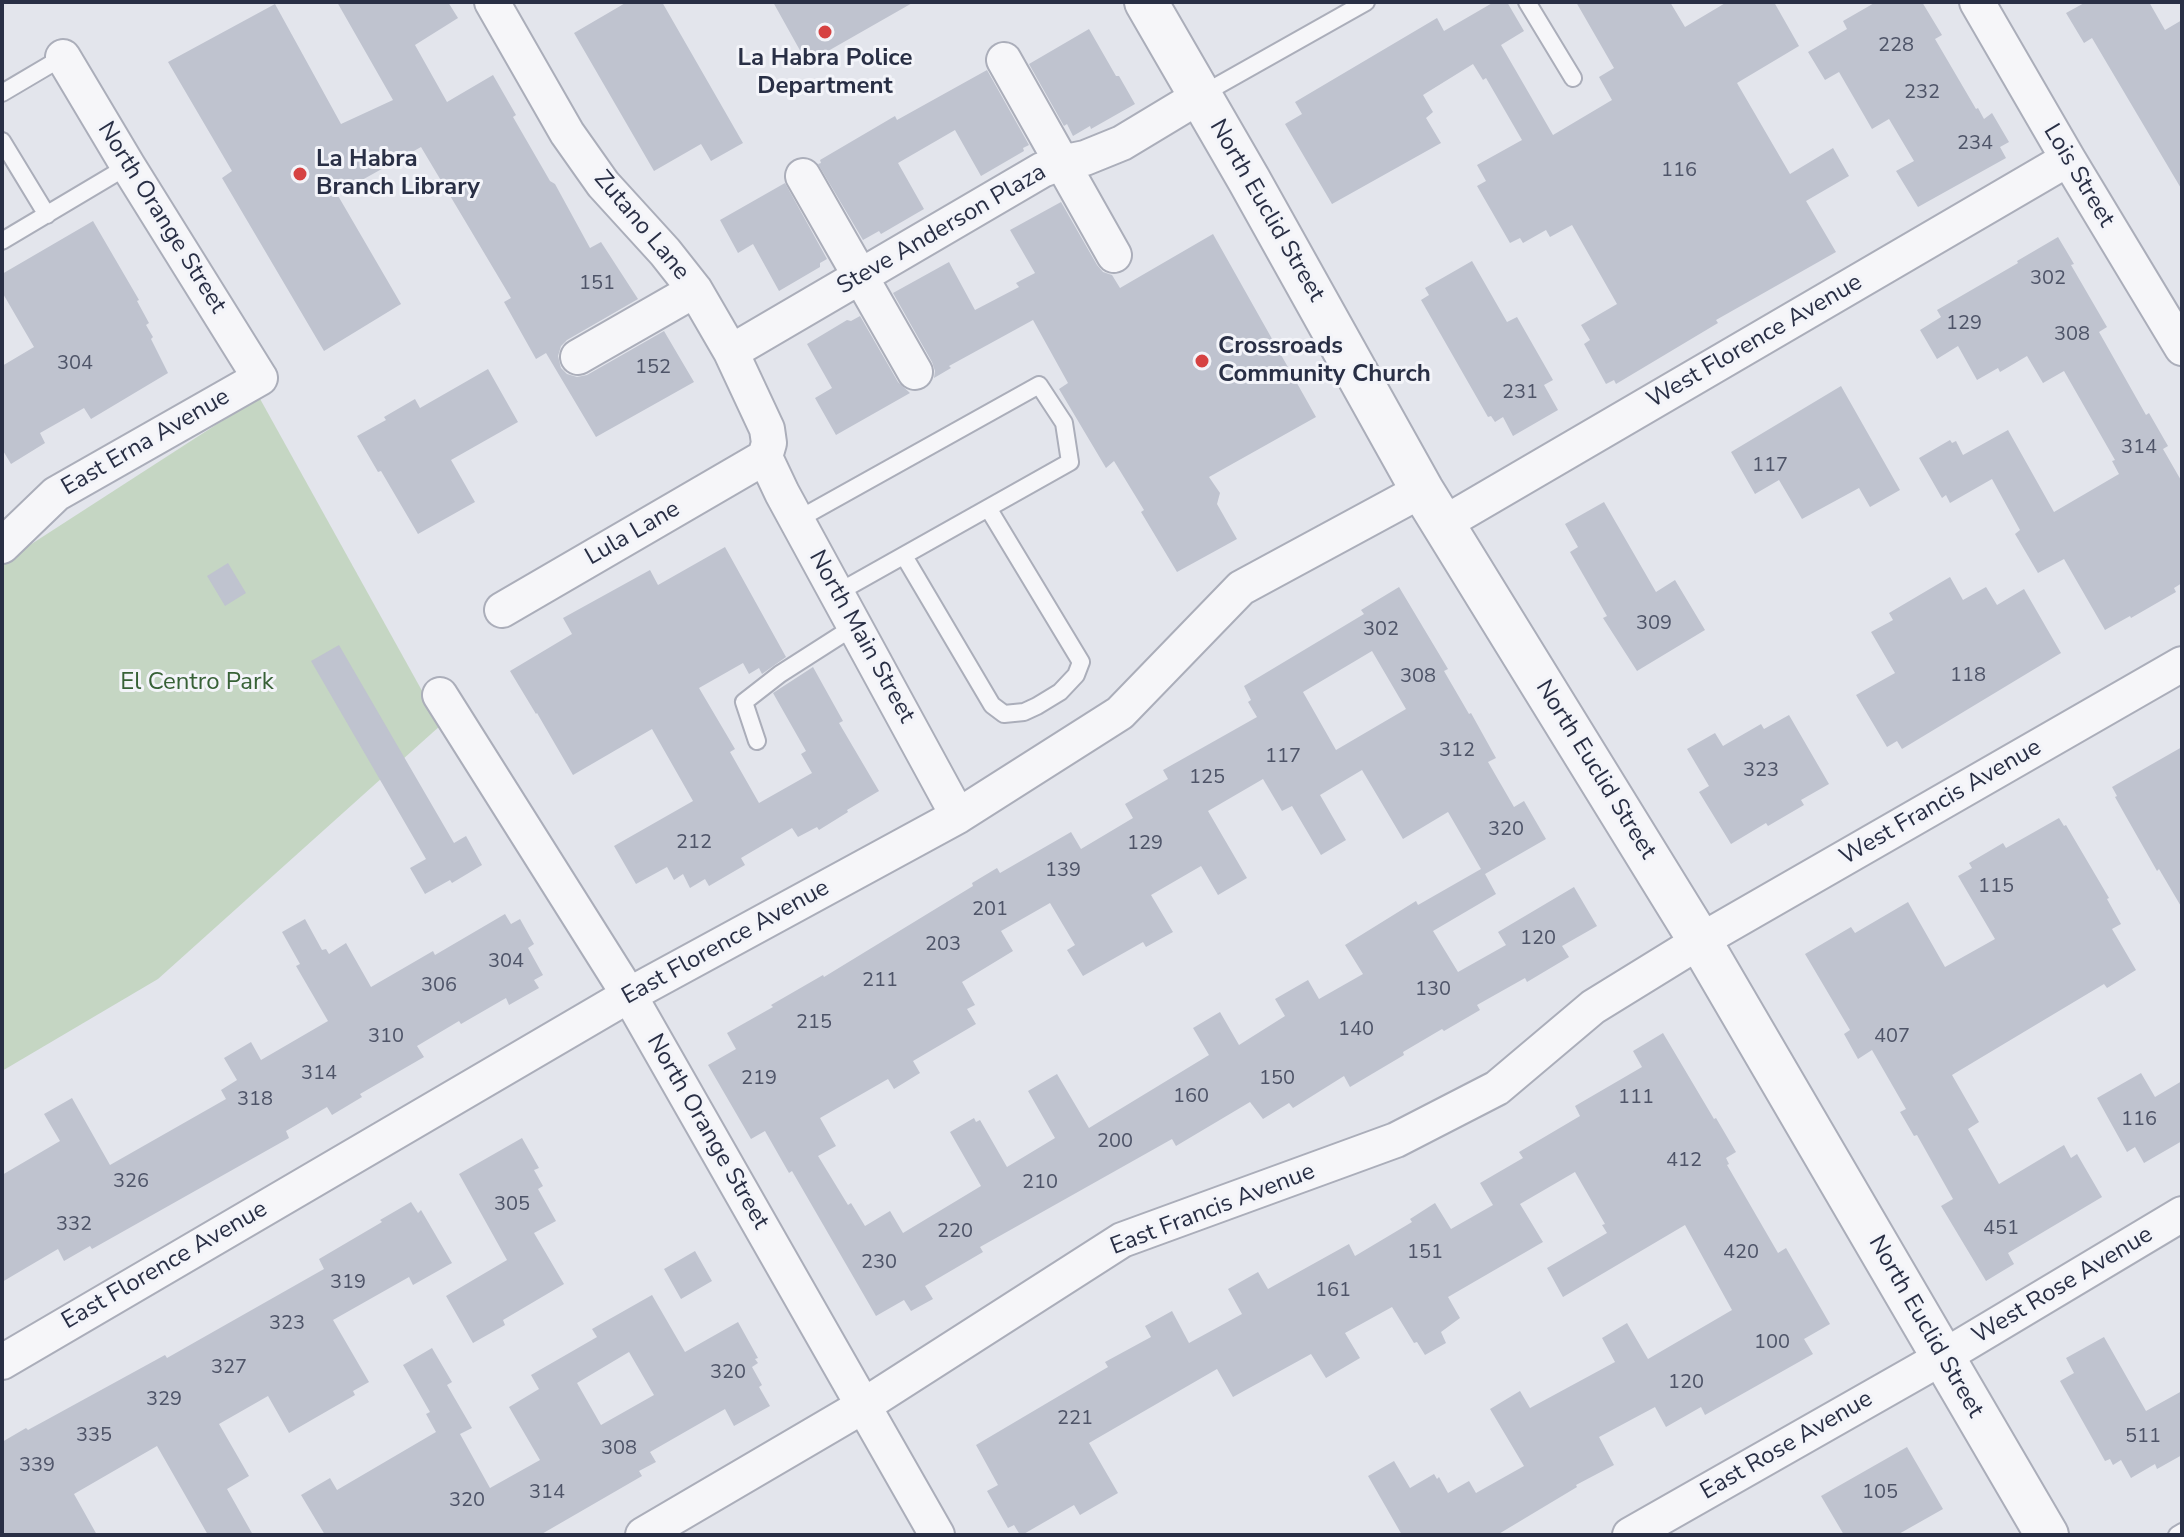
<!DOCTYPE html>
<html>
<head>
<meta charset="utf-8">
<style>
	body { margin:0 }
	#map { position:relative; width:2184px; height:1537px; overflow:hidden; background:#e3e5ec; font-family:"Nunito Sans",sans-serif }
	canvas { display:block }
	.frame { position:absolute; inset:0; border:4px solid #292f45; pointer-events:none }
</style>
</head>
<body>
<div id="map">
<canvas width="2184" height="1537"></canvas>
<div class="frame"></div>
</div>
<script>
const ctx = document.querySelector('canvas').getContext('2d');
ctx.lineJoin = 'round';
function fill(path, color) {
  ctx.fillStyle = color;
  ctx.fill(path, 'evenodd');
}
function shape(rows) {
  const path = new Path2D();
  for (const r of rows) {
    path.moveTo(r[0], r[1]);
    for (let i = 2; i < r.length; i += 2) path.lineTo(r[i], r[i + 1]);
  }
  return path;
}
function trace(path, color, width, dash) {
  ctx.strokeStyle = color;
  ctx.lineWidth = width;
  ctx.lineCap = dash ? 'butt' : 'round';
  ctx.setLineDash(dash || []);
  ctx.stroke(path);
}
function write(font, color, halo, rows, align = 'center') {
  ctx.font = font + ' "Nunito Sans",sans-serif';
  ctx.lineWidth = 6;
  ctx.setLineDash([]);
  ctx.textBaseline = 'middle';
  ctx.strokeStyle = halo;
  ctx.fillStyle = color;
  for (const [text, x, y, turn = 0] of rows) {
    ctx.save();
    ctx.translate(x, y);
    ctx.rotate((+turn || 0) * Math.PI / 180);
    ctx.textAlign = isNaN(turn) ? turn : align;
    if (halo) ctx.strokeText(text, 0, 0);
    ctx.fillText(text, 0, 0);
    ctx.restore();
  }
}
fill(shape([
	[259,397,441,725,158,979,2,1071,2,563]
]), '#c5d6c3');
fill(shape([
	[337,2,448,2,458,18,415,45,447,102,493,75,516,115,513,117,550,181,555,184,590,248,601,242,638,299,567,340,561,346,558,356,561,368,567,374,577,377,587,375,664,331,694,382,596,437,546,353,536,359,504,302,511,298,421,147,337,194,401,304,324,351,222,178,232,171,168,62,275,4,341,124,393,100],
	[627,2,662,2,743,143,711,161,701,144,654,171,574,33],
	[773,2,914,2,807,63],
	[1494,2,1507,2,1524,31,1501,45,1553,135,1612,100,1599,77,1614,68,1576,2,1670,2,1685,27,1727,2,1774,2,1799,46,1737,83,1790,174,1833,148,1849,176,1806,201,1836,252,1716,320,1718,323,1616,384,1614,380,1606,384,1584,344,1590,340,1581,325,1617,304,1572,225,1550,237,1546,230,1523,243,1520,238,1510,243,1477,186,1486,181,1477,165,1522,140,1486,78,1483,80,1473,64,1423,95,1433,112,1426,118,1441,143,1332,204,1285,124,1302,114,1295,102,1437,18,1444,31],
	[1876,2,1922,2,1942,35,1935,39,1976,109,1978,108,1984,119,1992,113,2009,142,2000,147,2006,158,1918,207,1896,171,1914,161,1889,119,1872,129,1839,72,1825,80,1808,52,1847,29,1843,21],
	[2086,2,2149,2,2165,30,2182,20,2182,190,2092,38,2084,43,2066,13],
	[1089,29,1116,76,1119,76,1135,104,1091,129,1090,126,1073,136,1067,124,1064,126,1029,64],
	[987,70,1029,145,1023,148,1024,151,981,176,955,130,898,163,924,209,881,234,879,231,863,240,818,164,821,163,820,160,895,116,897,120],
	[785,183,827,259,820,263,820,267,779,291,753,244,738,253,720,220],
	[1061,202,1097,265,1103,272,1112,275,1120,288,1213,234,1316,417,1209,477,1220,493,1217,504,1237,539,1177,572,1141,512,1144,510,1114,461,1106,468,1059,389,1068,383,1033,320,949,366,951,368,934,378,935,371,932,362,893,293,949,262,975,310,1019,287,1016,283,1035,273,1010,230],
	[93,221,139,300,137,301,149,323,146,325,153,337,151,339,168,373,91,419,84,408,40,433,45,443,11,464,2,449,2,366,34,347,2,292,2,274],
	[2058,237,2074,264,2071,265,2107,327,2099,332,2146,415,2149,413,2168,446,2163,449,2182,482,2182,583,2174,588,2176,592,2131,618,2130,616,2105,630,2064,559,2038,573,2015,534,2020,530,1992,479,1950,503,1946,495,1942,498,1919,458,1950,440,1952,443,1956,441,1963,455,2008,430,2054,512,2119,474,2112,461,2115,460,2064,371,2043,383,2027,356,2000,372,1998,368,1977,380,1958,346,1937,359,1920,330,1941,317,1937,310,2018,263,2017,261],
	[1472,261,1507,322,1517,317,1553,380,1544,385,1558,410,1513,436,1503,417,1495,422,1491,416,1488,417,1421,300,1429,295,1425,288],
	[860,316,898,382,910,393,836,435,815,398,832,388,807,344,847,320,851,321],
	[488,369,518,422,451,460,475,502,418,534,381,471,378,472,357,436,386,420,384,417,415,399,420,408],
	[1841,386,1900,490,1870,507,1859,488,1802,519,1779,480,1755,494,1731,452],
	[1604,502,1656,592,1675,580,1705,630,1637,671,1603,618,1607,616,1570,552,1578,547,1565,524],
	[725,547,786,657,762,674,759,668,749,674,743,663,699,688,735,749,730,752,759,803,812,773,801,754,806,751,773,693,813,667,843,721,839,723,879,791,847,810,848,812,819,830,817,827,798,837,792,828,741,858,745,865,709,886,705,879,690,888,683,874,674,880,667,867,636,884,614,846,693,801,652,729,573,775,537,713,536,714,510,671,572,634,563,618,650,570,658,585],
	[228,563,246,593,225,606,207,576],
	[1950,577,1963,600,1986,587,1997,605,2024,589,2061,653,1902,749,1897,741,1887,747,1856,695,1895,673,1871,632,1893,620,1889,613],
	[1399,587,1448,669,1444,671,1469,714,1471,713,1496,758,1488,762,1514,807,1524,801,1546,839,1485,874,1496,894,1433,931,1458,972,1506,945,1498,932,1574,887,1597,926,1562,946,1569,957,1527,982,1525,978,1477,1005,1480,1010,1444,1031,1442,1029,1403,1052,1404,1055,1350,1087,1344,1076,1293,1108,1289,1103,1263,1119,1250,1102,1176,1146,1172,1139,980,1247,983,1252,925,1286,933,1299,911,1311,904,1300,876,1316,792,1171,789,1173,765,1131,751,1139,708,1065,736,1049,727,1033,773,1007,771,1005,823,975,824,977,973,886,972,883,997,868,1000,873,1071,832,1081,849,1133,818,1125,804,1168,779,1163,770,1257,717,1248,702,1251,700,1244,686,1364,614,1361,610],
	[1372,651,1406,709,1336,750,1303,692],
	[1362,770,1403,839,1448,812,1481,869,1418,905,1416,901,1345,945,1363,974,1319,999,1308,980,1275,999,1285,1016,1239,1045,1220,1012,1193,1028,1209,1055,1089,1128,1057,1074,1028,1091,1055,1138,1007,1167,980,1120,976,1122,974,1118,950,1132,981,1186,903,1233,890,1211,865,1226,851,1203,848,1205,818,1156,836,1146,820,1118,888,1079,894,1089,920,1073,913,1061,976,1024,967,1009,975,1005,962,982,1013,951,1001,931,1050,903,1075,945,1067,950,1083,976,1143,942,1146,947,1173,932,1151,895,1201,866,1218,895,1247,878,1208,811,1263,779,1282,811,1292,806,1321,855,1346,840,1320,795],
	[339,645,454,843,466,836,482,865,452,883,450,880,425,894,410,868,426,859,311,661],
	[1789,715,1829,784,1801,800,1804,805,1768,826,1766,823,1731,844,1699,792,1709,786,1687,749,1715,733,1723,746,1761,724,1764,729],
	[2182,747,2182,908,2159,869,2157,871,2124,813,2115,797,2117,796,2112,787],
	[2059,818,2064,826,2066,825,2109,898,2107,899,2121,924,2112,929,2136,970,2107,988,2104,984,1952,1075,1979,1122,1968,1129,1999,1184,2064,1145,2071,1158,2077,1154,2102,1197,2008,1253,2014,1264,1986,1281,1941,1206,1953,1199,1917,1135,1914,1136,1900,1112,1906,1109,1872,1050,1858,1059,1844,1034,1850,1030,1805,954,1851,927,1855,933,1908,902,1945,967,1995,939,1958,876,1972,868,1969,863,2003,843,2006,848],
	[505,914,511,924,520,919,534,944,528,948,543,975,534,980,539,988,509,1005,506,998,461,1024,459,1021,417,1046,424,1057,360,1094,362,1097,332,1115,327,1107,286,1131,289,1138,92,1249,90,1246,64,1261,58,1249,2,1282,2,1175,60,1141,44,1114,72,1098,110,1165,226,1099,221,1090,237,1080,224,1058,251,1042,261,1060,328,1021,296,966,300,964,282,932,305,919,322,950,326,949,329,954,346,943,371,987,433,951,435,955],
	[1663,1033,1714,1119,1716,1118,1736,1152,1726,1158,1729,1164,1727,1165,1778,1253,1786,1248,1830,1324,1804,1339,1813,1354,1705,1415,1701,1407,1666,1427,1655,1407,1599,1437,1614,1465,1576,1485,1577,1487,1497,1535,1402,1535,1368,1476,1394,1461,1410,1488,1434,1474,1437,1479,1439,1477,1448,1493,1469,1481,1476,1493,1524,1466,1490,1409,1520,1391,1530,1408,1615,1362,1602,1338,1627,1323,1648,1359,1732,1310,1685,1225,1563,1297,1547,1268,1607,1233,1602,1225,1605,1224,1575,1172,1520,1204,1543,1242,1448,1297,1460,1318,1441,1332,1446,1343,1425,1355,1417,1342,1414,1343,1392,1307,1345,1333,1360,1358,1326,1378,1311,1354,1233,1397,1217,1369,1089,1443,1118,1493,1080,1515,1074,1505,1022,1535,1020,1535,1014,1525,1008,1528,987,1491,998,1485,976,1445,1108,1367,1105,1362,1151,1337,1145,1326,1172,1311,1189,1343,1242,1314,1228,1289,1258,1272,1268,1289,1349,1244,1355,1256,1412,1222,1410,1219,1435,1203,1451,1229,1493,1205,1480,1183,1523,1158,1519,1152,1580,1116,1575,1106,1642,1067,1633,1051],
	[2141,1073,2155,1097,2182,1081,2182,1141,2144,1163,2135,1147,2127,1152,2097,1098],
	[522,1138,539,1168,534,1170,543,1186,538,1189,556,1221,534,1233,564,1284,503,1320,505,1325,473,1343,446,1296,507,1260,459,1174],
	[411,1202,418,1213,421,1210,452,1263,413,1285,409,1277,333,1320,369,1382,353,1391,355,1395,289,1433,268,1396,219,1424,249,1476,227,1489,253,1535,208,1535,157,1446,74,1494,97,1535,2,1535,2,1442,26,1428,28,1430,165,1355,167,1358,324,1269,319,1259,382,1222,380,1220],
	[695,1251,712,1281,681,1299,664,1269],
	[652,1295,685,1352,738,1322,758,1358,755,1359,758,1363,752,1367,762,1385,759,1387,770,1406,734,1426,725,1409,650,1452,656,1462,639,1471,642,1476,540,1535,325,1535,301,1495,330,1478,337,1490,436,1432,426,1414,430,1412,403,1365,432,1348,452,1382,447,1385,472,1428,460,1434,490,1488,540,1460,509,1407,539,1389,531,1375,597,1337,592,1329],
	[629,1352,654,1395,601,1425,577,1383],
	[2104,1337,2146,1411,2182,1391,2182,1455,2157,1469,2155,1464,2131,1478,2121,1460,2113,1465,2110,1459,2105,1461,2060,1381,2074,1373,2066,1358],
	[1907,1447,1943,1509,1897,1535,1844,1535,1821,1496]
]), '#bfc3cf');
const service = shape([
	[1527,2,1573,78],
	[2,93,63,57],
	[1201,95,1366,2],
	[2,141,47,215],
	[2,241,128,166],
	[797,520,1039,385,1064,423,1070,462,837,593],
	[904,556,992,705,1004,714,1024,712,1037,706,1060,692,1076,675,1081,662,988,508],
	[757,741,744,702,780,674,855,626],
	[2177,1535,2182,1532]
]);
const minor = shape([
	[492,2,567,133,603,184,665,252,695,290,731,352,767,429,769,443,765,457],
	[1977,2,2068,159,2182,348],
	[1004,60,1114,255],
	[803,176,915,372],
	[731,352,1042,170,1061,163,1085,158,1122,143,1200,96],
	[578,357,695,290],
	[765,457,782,493,958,816],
	[1443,524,2068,159],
	[2,546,56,494,260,378,128,166,63,57],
	[502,610,765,457],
	[440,695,629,995,937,1535],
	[2,1362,629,995,958,816,1120,713,1241,588,1422,490],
	[643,1535,863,1406,1122,1240,1396,1140,1497,1088,1593,1007,1700,941,2182,664],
	[1630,1535,1943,1357,2182,1214]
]);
const tertiary = shape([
	[1146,2,1249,180,1422,490,1700,941,2047,1535]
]);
trace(service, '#abaeba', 20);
trace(minor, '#abaeba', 38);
trace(tertiary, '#abaeba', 46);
trace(service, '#f6f6f9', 16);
trace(minor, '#f6f6f9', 34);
trace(tertiary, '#f6f6f9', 42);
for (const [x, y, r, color] of [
	[825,32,8,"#d64242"],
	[300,174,8,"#d64242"],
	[1202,361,8,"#d64242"]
]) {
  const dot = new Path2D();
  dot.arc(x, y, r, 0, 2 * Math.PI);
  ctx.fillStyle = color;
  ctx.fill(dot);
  trace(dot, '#f3f4f9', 3);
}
write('20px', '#4e5468', null, [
	["228",1896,46],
	["232",1922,93],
	["234",1975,144],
	["116",1679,171],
	["302",2048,279],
	["151",597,284],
	["129",1964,324],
	["308",2072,335],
	["304",75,364],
	["152",653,368],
	["231",1520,393],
	["314",2139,448],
	["117",1770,466],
	["309",1654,624],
	["302",1381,630],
	["118",1968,676],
	["308",1418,677],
	["312",1457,751],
	["117",1283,757],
	["323",1761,771],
	["125",1207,778],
	["320",1506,830],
	["212",694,843],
	["129",1145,844],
	["139",1063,871],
	["115",1996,887],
	["201",990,910],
	["120",1538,939],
	["203",943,945],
	["304",506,962],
	["211",880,981],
	["306",439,986],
	["130",1433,990],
	["215",814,1023],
	["140",1356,1030],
	["310",386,1037],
	["407",1892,1037],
	["314",319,1074],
	["219",759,1079],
	["150",1277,1079],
	["160",1191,1097],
	["111",1636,1098],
	["318",255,1100],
	["116",2139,1120],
	["200",1115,1142],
	["412",1684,1161],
	["326",131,1182],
	["210",1040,1183],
	["305",512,1205],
	["332",74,1225],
	["451",2001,1229],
	["220",955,1232],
	["151",1425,1253],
	["420",1741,1253],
	["230",879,1263],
	["319",348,1283],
	["161",1333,1291],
	["323",287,1324],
	["100",1772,1343],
	["327",229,1368],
	["320",728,1373],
	["120",1686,1383],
	["329",164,1400],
	["221",1075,1419],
	["335",94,1436],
	["511",2143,1437],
	["308",619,1449],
	["339",37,1466],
	["314",547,1493],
	["105",1880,1493],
	["320",467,1501]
]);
write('bold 24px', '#292f45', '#f3f4f9', [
	["La Habra Police",825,59,"center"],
	["Department",825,87,"center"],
	["La Habra",316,160],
	["Branch Library",316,188],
	["Crossroads",1218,347],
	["Community Church",1218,375]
], 'left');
write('24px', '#292f45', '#f3f4f9', [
	["Lois Street",2078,176,59],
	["North Euclid Street",1266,211,60],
	["North Orange Street",161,218,58],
	["Zutano Lane",641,226,50],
	["Steve Anderson Plaza",942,230,-30],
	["West Florence Avenue",1755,342,-30],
	["East Erna Avenue",146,443,-30],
	["Lula Lane",633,534,-30],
	["North Main Street",861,637,61],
	["North Euclid Street",1595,770,58],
	["West Francis Avenue",1941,803,-30],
	["East Florence Avenue",726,943,-29],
	["North Orange Street",707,1132,60],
	["East Francis Avenue",1213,1210,-21],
	["East Florence Avenue",165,1266,-30],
	["West Rose Avenue",2063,1286,-31],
	["North Euclid Street",1925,1327,60],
	["East Rose Avenue",1787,1446,-30]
]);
write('24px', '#376136', '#f3f4f9', [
	["El Centro Park",197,683]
]);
</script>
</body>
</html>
